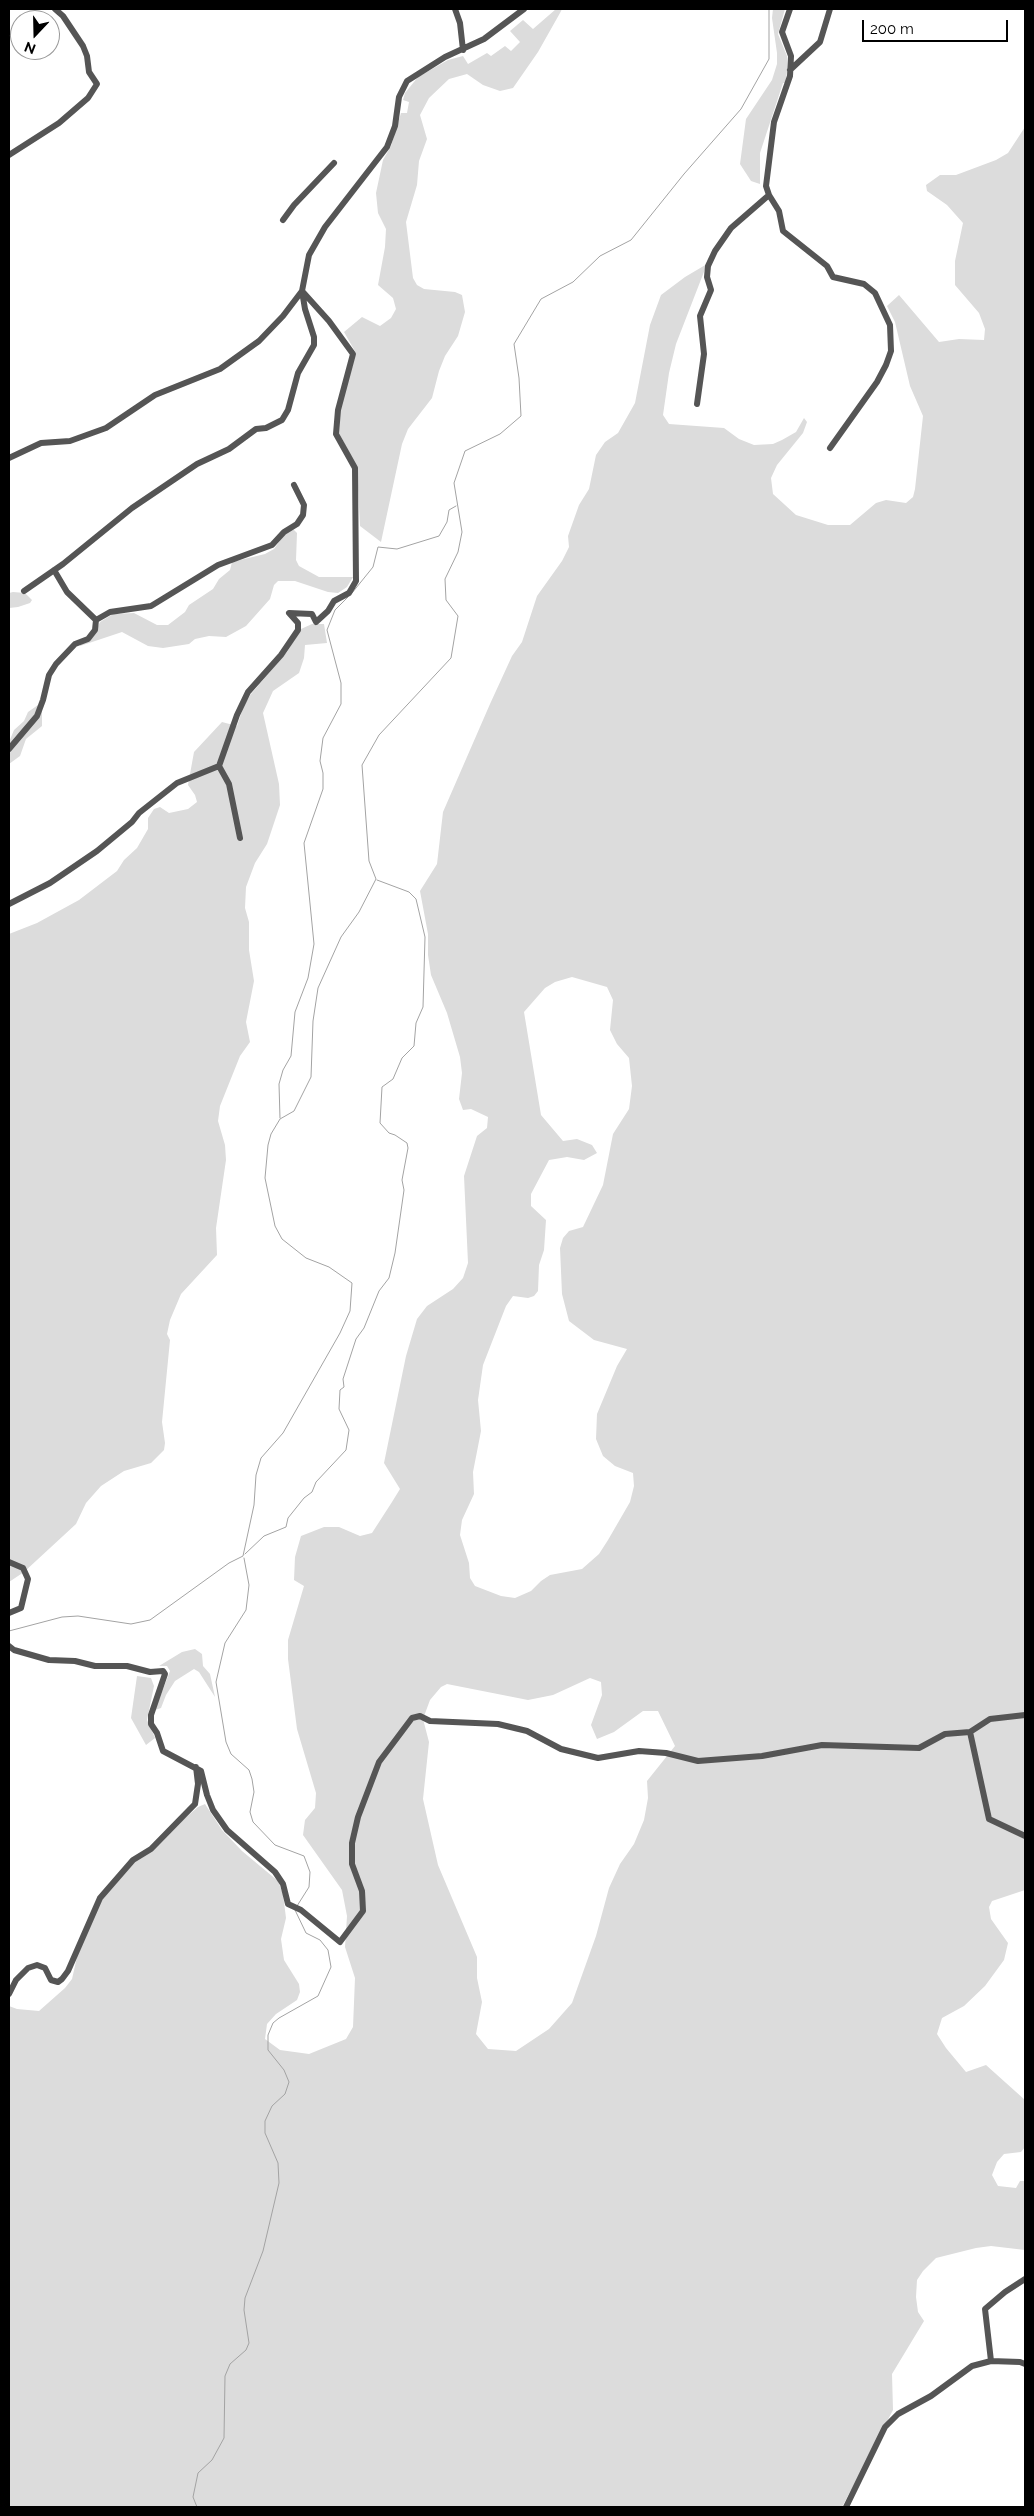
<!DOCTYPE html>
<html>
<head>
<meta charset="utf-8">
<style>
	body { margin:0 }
	#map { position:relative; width:1034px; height:2516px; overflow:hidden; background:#fff; font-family:Raleway,sans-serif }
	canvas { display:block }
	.frame { position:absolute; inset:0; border:10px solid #000; pointer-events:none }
	.north { position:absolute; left:10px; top:10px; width:50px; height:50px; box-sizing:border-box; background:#fff; border:1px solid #999; border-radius:50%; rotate:201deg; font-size:14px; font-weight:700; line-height:20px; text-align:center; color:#000 }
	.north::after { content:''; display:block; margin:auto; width:18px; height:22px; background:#000; clip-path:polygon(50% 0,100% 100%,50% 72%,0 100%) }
	.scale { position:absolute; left:862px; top:20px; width:146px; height:22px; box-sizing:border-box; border:2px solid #000; border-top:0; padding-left:6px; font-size:15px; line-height:18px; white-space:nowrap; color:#000; -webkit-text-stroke:4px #fff; paint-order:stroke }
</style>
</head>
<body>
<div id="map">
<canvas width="1034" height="2516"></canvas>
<div class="frame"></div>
<div class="north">N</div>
<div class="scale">200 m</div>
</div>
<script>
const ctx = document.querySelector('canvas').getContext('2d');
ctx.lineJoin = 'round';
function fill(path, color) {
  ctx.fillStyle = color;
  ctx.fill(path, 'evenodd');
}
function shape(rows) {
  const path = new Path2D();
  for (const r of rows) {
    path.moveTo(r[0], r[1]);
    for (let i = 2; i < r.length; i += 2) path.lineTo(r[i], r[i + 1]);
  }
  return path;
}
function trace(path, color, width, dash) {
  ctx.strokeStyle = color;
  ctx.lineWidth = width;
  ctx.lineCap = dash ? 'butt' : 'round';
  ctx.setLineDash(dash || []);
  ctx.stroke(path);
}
fill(shape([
	[556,9,562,9,560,13,538,52,513,88,500,91,483,85,467,74,449,79,429,98,420,115,427,139,419,161,417,185,406,222,413,278,417,285,424,289,455,292,462,295,465,312,458,336,445,356,439,371,432,398,408,429,402,444,381,542,360,526,357,468,339,433,340,410,356,353,344,332,362,317,380,326,391,318,396,309,393,298,378,285,385,247,386,229,378,213,376,193,383,160,391,146,401,113,407,113,409,102,403,100,405,93,418,77,448,60,463,56,468,64,487,53,491,56,505,46,511,51,520,42,510,31,523,20,533,29],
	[773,9,785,9,778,34,787,56,787,71,786,83,783,83,760,153,760,184,751,181,740,164,746,119,772,80,777,64,777,53,772,18],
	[1025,127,1025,1890,992,1901,989,1907,991,1919,1008,1943,1004,1960,985,1986,964,2006,942,2018,937,2034,946,2048,966,2072,986,2065,1025,2100,1025,2147,1021,2152,1004,2154,997,2162,992,2175,998,2186,1016,2188,1020,2181,1025,2181,1025,2250,991,2246,976,2248,936,2258,923,2271,917,2280,916,2297,918,2312,924,2321,892,2374,893,2410,842,2507,9,2507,9,2006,17,2009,39,2011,65,1988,72,1979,77,1957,101,1901,134,1862,198,1807,205,1804,222,1830,242,1851,278,1881,283,1894,286,1918,281,1939,284,1960,299,1984,300,1992,297,2000,276,2014,267,2024,265,2039,280,2050,309,2054,346,2039,353,2027,355,1978,345,1947,347,1916,342,1890,303,1835,305,1820,315,1808,316,1793,297,1729,288,1659,288,1640,304,1586,294,1580,295,1557,301,1536,324,1527,339,1527,360,1536,372,1533,392,1502,400,1489,384,1463,406,1356,417,1319,427,1306,453,1289,463,1278,468,1263,464,1176,477,1136,487,1128,488,1117,471,1109,463,1110,459,1099,462,1073,460,1057,447,1013,431,975,428,955,428,934,420,891,437,864,443,812,490,704,512,656,522,642,537,596,562,561,569,547,568,536,579,505,589,489,596,455,605,442,618,433,635,403,650,325,661,295,685,277,707,264,676,344,669,373,663,415,669,424,724,428,739,439,754,445,773,444,782,440,796,432,804,418,807,422,803,433,777,465,771,478,773,494,796,515,828,525,850,525,876,503,886,500,906,503,913,497,915,489,923,416,910,386,895,322,887,306,899,295,939,342,959,339,984,340,985,329,979,313,955,285,955,261,963,223,947,205,927,191,926,185,940,175,956,175,996,160,1008,153],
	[572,977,607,987,613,1000,610,1030,617,1044,629,1058,632,1086,629,1109,613,1134,603,1185,583,1227,569,1231,563,1238,560,1248,562,1294,569,1321,594,1340,627,1349,617,1366,597,1414,596,1439,603,1456,615,1466,633,1473,634,1486,630,1502,608,1540,599,1554,582,1569,550,1575,541,1581,531,1591,515,1598,501,1596,475,1586,470,1578,469,1563,460,1535,462,1520,474,1494,473,1472,481,1431,478,1400,483,1365,506,1306,513,1296,528,1298,534,1296,538,1291,539,1265,544,1250,546,1220,531,1206,531,1194,549,1160,567,1157,584,1160,597,1153,592,1145,577,1139,563,1141,541,1115,524,1012,545,988,555,982],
	[590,1678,601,1682,602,1695,591,1725,597,1739,614,1732,643,1711,658,1711,675,1746,647,1781,648,1798,644,1820,634,1844,620,1864,609,1888,596,1936,572,2003,549,2029,516,2051,488,2049,476,2034,482,2002,477,1978,477,1957,438,1865,423,1799,429,1742,423,1719,430,1700,441,1687,447,1684,528,1700,553,1695],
	[293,529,297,533,296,560,299,566,319,577,353,577,347,587,338,593,328,592,295,581,278,581,274,585,270,599,246,626,226,637,209,636,195,639,189,644,163,648,148,646,122,632,80,646,80,643,96,631,100,622,113,614,134,613,157,625,168,625,185,612,189,605,213,589,219,579,230,570,232,562,265,554,274,549,286,532],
	[13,592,25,593,32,600,30,603,18,607,9,608,9,593],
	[312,624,324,624,327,643,305,645,304,658,299,673,273,691,263,713,279,784,280,805,267,844,255,863,246,887,245,908,249,922,249,950,254,981,246,1022,250,1042,240,1056,220,1106,218,1121,225,1145,226,1160,216,1228,217,1255,181,1294,170,1320,167,1334,170,1340,162,1422,165,1443,164,1450,151,1463,124,1471,101,1486,86,1503,76,1524,24,1572,9,1582,9,934,37,923,79,900,117,871,124,860,137,848,148,829,148,818,154,809,160,807,169,813,188,809,197,802,195,795,188,785,194,752,222,722,237,726,244,705,251,694,287,652,301,629],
	[38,705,42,710,42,726,26,739,20,756,9,764,9,742,14,730,24,721,28,712],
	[195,1649,202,1654,203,1666,210,1674,215,1697,199,1672,194,1669,175,1681,166,1695,161,1708,155,1710,170,1671,167,1666,159,1666,182,1652],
	[137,1676,151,1678,154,1686,147,1720,155,1738,146,1745,131,1718]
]), '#dcdcdc');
trace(shape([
	[352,593,373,567,378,547,397,549,439,536,447,522,449,510,456,506],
	[280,1118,279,1084,283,1070,291,1056,295,1012,308,978,314,944,304,843,323,789,323,773,320,761,323,738,341,704,341,683,327,630,335,610,348,597],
	[245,1554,264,1536,286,1527,288,1518,304,1498,312,1492,316,1482,346,1450,349,1430,339,1409,340,1390,344,1387,343,1379,356,1339,364,1328,379,1291,389,1278,395,1253,404,1190,402,1180,408,1148,407,1143,395,1135,389,1133,380,1123,382,1087,393,1079,402,1058,414,1046,416,1023,423,1007,425,937,416,899,409,892,377,880],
	[244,1558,249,1585,246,1610,225,1643,216,1682,226,1742,231,1754,249,1770,252,1779,254,1792,250,1812,253,1822,275,1845,304,1856,310,1872,309,1887,297,1906],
	[9,1631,62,1617,78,1616,131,1624,150,1620,229,1563,243,1556,254,1505,256,1475,261,1458,283,1433,340,1333,350,1311,352,1283,329,1267,306,1258,282,1239,275,1226,265,1178,268,1145,271,1134,280,1119,294,1111,311,1077,313,1021,318,988,341,937,359,912,376,879,369,861,362,765,379,735,451,658,458,616,446,600,445,579,458,552,462,532,454,483,465,451,500,434,521,416,519,378,514,344,541,299,573,282,600,256,631,240,684,174,741,109,769,59,769,9],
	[197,2507,193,2497,198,2473,212,2460,224,2438,225,2376,230,2364,246,2350,249,2343,244,2310,245,2298,263,2251,279,2183,278,2163,265,2133,265,2121,272,2106,285,2094,289,2082,284,2070,268,2050,268,2035,273,2023,279,2018,318,1996,331,1967,328,1950,320,1940,306,1933,295,1910]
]), '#a3a3a3', 1);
trace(shape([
	[455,9,460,23,463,50],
	[790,70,820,42,830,9],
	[9,155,59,123,88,98,97,84,89,72,87,56,83,46,63,16,55,9],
	[769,195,779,211,783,231,827,266,833,277,864,284,875,293,890,325,891,351,886,365,877,382,830,448],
	[283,220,294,205,334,163],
	[697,404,704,354,700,316,711,290,707,277,708,266,715,251,731,228,769,195,766,186,774,122,790,76,791,56,782,32,790,9],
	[9,458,41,443,70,441,106,428,155,395,220,369,259,341,283,316,302,291,309,255,325,227,387,147,395,126,399,97,407,81,445,57,484,39,524,9],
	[24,591,63,564,132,508,197,464,229,449,256,429,266,428,282,420,288,410,298,373,314,345,314,337,305,309,302,291],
	[96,620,110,612,151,606,218,565,272,545,284,532,297,524,303,515,304,505,294,485],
	[9,749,37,716,43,700,49,675,56,664,75,644,88,639,95,630,96,620,67,592,54,570],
	[240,838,229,784,219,766,237,715,248,692,281,655,298,630,298,623,289,613,312,614,316,622,328,611,334,601,349,593,356,581,355,468,336,434,338,410,353,354,329,321,302,291],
	[9,904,50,883,97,851,132,822,139,813,177,783,219,766],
	[9,1562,23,1568,28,1579,21,1608,9,1613],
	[9,1646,14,1650,49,1660,75,1661,95,1666,127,1666,150,1672,163,1671,165,1674,151,1715,151,1724,157,1733,163,1751,201,1771,207,1795,213,1810,227,1830,275,1872,283,1884,288,1904,301,1910,340,1942,363,1911,362,1891,352,1864,352,1843,358,1817,379,1762,412,1718,420,1716,430,1721,498,1724,527,1731,561,1749,598,1758,639,1751,666,1753,698,1761,762,1756,822,1745,919,1748,945,1734,970,1732,990,1719,1025,1715],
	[970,1732,989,1819,1025,1836],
	[9,1994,16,1980,28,1968,37,1965,45,1968,51,1980,58,1982,62,1979,68,1971,100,1898,133,1860,151,1849,195,1804,198,1784,196,1767],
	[991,2361,985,2309,1005,2292,1025,2279],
	[846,2507,885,2427,898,2414,931,2396,972,2366,991,2361,1020,2362,1025,2364]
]), '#555', 6);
</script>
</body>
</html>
